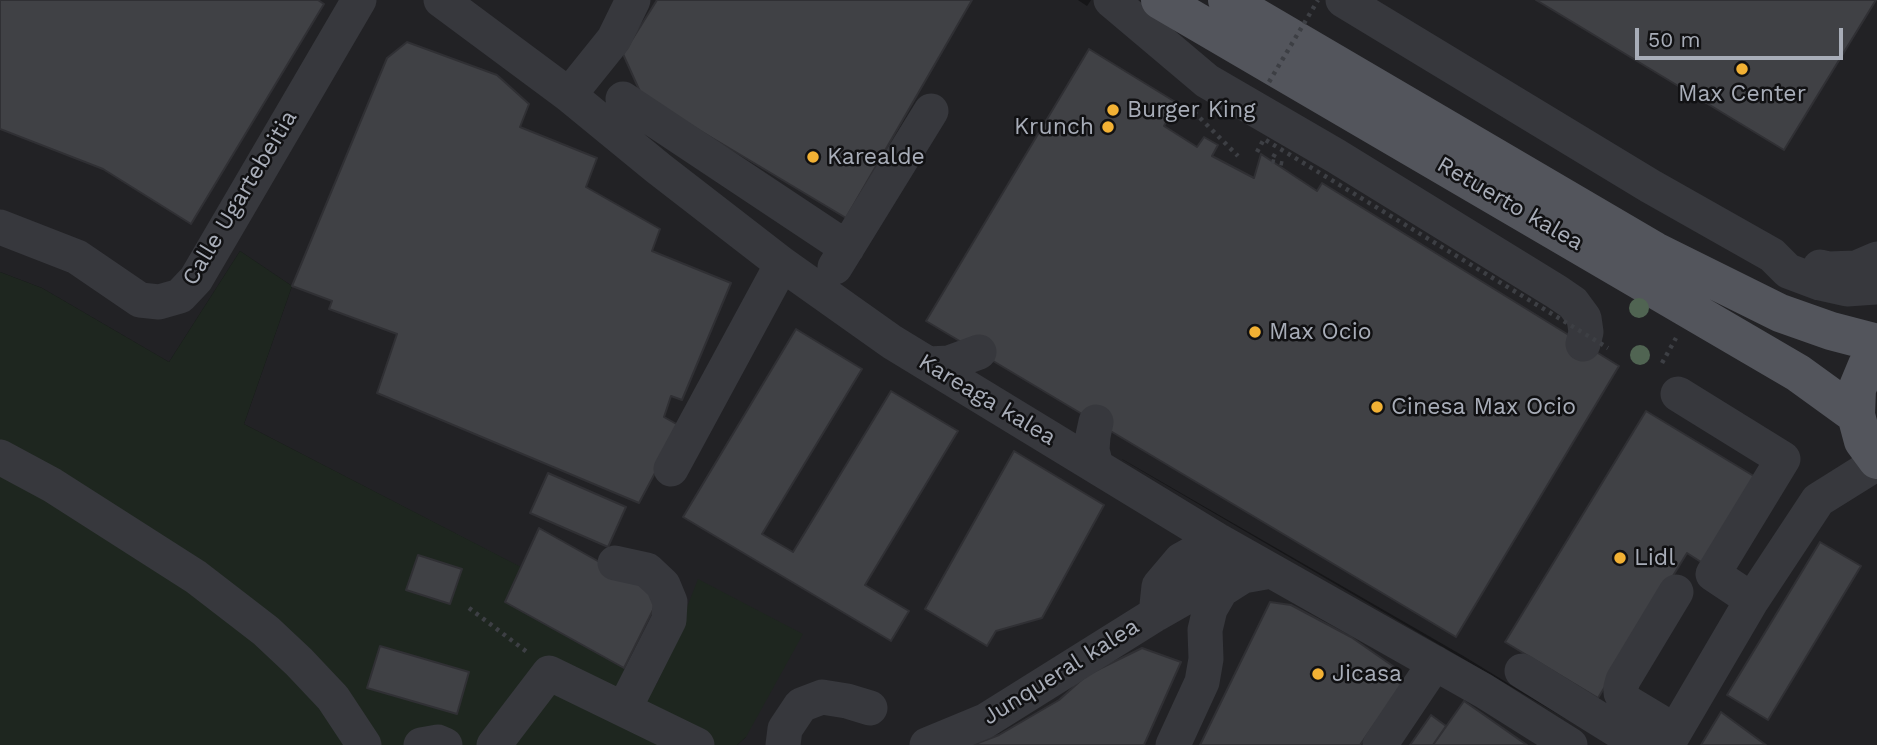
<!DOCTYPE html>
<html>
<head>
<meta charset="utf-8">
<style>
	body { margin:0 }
	#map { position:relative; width:1877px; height:745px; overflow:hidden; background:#161618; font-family:"Work Sans",sans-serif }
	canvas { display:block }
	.scale { position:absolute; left:1635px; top:28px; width:208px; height:32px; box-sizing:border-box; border:4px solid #a8adb8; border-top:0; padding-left:9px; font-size:21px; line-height:24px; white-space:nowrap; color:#a8adb8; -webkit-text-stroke:5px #111113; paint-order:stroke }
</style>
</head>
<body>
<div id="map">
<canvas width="1877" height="745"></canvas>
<div class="scale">50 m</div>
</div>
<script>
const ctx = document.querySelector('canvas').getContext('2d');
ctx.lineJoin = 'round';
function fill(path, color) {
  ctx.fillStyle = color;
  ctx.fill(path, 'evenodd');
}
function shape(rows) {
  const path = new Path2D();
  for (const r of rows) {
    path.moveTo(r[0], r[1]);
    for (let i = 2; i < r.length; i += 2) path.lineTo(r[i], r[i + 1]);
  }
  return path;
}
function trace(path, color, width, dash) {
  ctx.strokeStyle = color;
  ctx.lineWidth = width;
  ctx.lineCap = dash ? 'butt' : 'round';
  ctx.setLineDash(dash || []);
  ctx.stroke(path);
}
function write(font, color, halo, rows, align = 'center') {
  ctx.font = font + ' "Work Sans",sans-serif';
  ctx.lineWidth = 5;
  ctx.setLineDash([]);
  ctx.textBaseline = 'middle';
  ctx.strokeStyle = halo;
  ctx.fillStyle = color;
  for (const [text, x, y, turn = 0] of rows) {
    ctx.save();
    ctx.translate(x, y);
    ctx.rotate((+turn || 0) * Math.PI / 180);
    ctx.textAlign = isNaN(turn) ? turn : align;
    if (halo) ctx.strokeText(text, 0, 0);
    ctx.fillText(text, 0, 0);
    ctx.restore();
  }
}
fill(shape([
	[0,0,1078,0,1087,6,1091,0,1877,0,1877,745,737,745,746,737,657,684,624,668,505,602,520,567,244,424,292,286,240,251,169,362,42,288,0,272],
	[1122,459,1465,657,1568,720,1123,460]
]), '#222225');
fill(shape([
	[240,251,292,286,244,424,521,567,505,602,624,668,657,684,698,579,803,634,746,737,737,745,0,745,0,272,42,288,169,362]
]), '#1e261f');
const building = shape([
	[0,0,318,0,324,4,191,224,103,169,0,129,0,0],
	[657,0,972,0,846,218,642,96,623,54,657,0],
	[1536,0,1876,0,1784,150,1536,0],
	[407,42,497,75,529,104,520,127,597,158,586,187,660,229,652,251,731,283,682,400,671,396,664,417,680,426,639,503,377,393,397,334,329,309,332,301,292,286,387,58,407,42],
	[1089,49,1177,103,1164,126,1197,147,1204,137,1218,145,1212,156,1254,178,1261,154,1317,191,1322,183,1619,366,1456,637,926,321,1089,49],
	[796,329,862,369,762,534,793,552,891,391,958,431,865,585,909,611,891,641,683,517,796,329],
	[1646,411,1757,478,1704,564,1687,553,1598,698,1505,642,1646,411],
	[1014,451,1104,505,1042,618,996,631,987,646,925,609,1014,451],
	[548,473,626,507,608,547,530,513,548,473],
	[539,528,660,596,624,668,505,602,539,528],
	[1820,542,1861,566,1768,720,1727,695,1820,542],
	[418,555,462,569,450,604,406,590,418,555],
	[1270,602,1291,605,1351,637,1400,671,1402,682,1401,687,1360,745,1200,745,1270,602],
	[380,646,469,672,457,714,367,688,380,646],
	[1142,648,1181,662,1144,745,973,745,999,735,1059,700,1087,675,1142,648],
	[1464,701,1527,745,1433,745,1464,701],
	[1721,712,1766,745,1701,745,1721,712],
	[1431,715,1446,726,1433,745,1410,745,1431,715]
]);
fill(building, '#404145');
trace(building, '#303034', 2);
trace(shape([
	[1194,112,1238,156],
	[1275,154,1271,161,1285,164],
	[1662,363,1676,338],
	[469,608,527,652]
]), '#3d3f44', 4.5, [3.5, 5]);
trace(shape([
	[441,0,569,95,658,168,782,264,892,342,1217,540,1484,691,1570,745],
	[1111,0,1207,81,1336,156,1557,292,1573,303,1584,318,1586,332,1583,344],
	[1343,0,1650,186,1772,255,1788,271,1820,283,1847,289,1877,287],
	[569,95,614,39,633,0],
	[623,99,847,248],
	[0,227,77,257,140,300,159,302,180,296,196,279,359,0],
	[835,267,931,111],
	[1820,267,1828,269,1856,268,1877,259],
	[929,364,949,363,979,352],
	[1678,394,1783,459,1713,574,1752,600],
	[1096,422,1093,436,1092,450,1096,466],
	[0,457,52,485,196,577,266,631,299,662,333,698,364,745],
	[671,469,782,264],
	[615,563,647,570,663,585,670,602,669,620,624,709],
	[1156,614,1159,586,1181,560,1217,540],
	[1522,671,1641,745],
	[1675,731,1625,701,1621,693,1621,687,1623,680,1676,592],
	[421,745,438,742,445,745],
	[494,745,549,673,697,745],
	[783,745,785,729,801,705,822,697,847,701,870,708],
	[927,745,985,721,1156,614,1184,598,1212,565,1217,540],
	[1173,745,1202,682,1206,659,1205,630,1210,609,1221,590,1243,576,1271,571],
	[1380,745,1435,663],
	[1667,745,1752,600,1818,500,1877,463]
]), '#37383d', 35);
trace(shape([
	[1160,0,1798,373,1856,415],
	[1227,0,1655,251,1780,313,1831,331,1877,343],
	[1877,355,1867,365,1857,389,1856,415,1863,441,1877,460]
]), '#53555c', 38);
trace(shape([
	[1269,82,1318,0],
	[1257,152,1264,139,1608,348]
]), '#3d3f44', 4.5, [3.5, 5]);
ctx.fillStyle = '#506452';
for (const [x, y] of [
	[1639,308],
	[1640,355]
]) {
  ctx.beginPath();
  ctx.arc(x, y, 10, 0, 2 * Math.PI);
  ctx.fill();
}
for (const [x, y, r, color] of [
	[1742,69,7,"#f2b134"],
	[1113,110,7,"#f2b134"],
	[1108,127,7,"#f2b134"],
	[813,157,7,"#f2b134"],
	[1255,332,7,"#f2b134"],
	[1377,407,7,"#f2b134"],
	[1620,558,7,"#f2b134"],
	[1318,674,7,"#f2b134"]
]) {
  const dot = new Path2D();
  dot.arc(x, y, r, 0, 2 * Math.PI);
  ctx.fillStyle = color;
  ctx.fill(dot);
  trace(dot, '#111113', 2.5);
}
write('23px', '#a8adb8', '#111113', [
	["Max Center",1742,94,"center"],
	["Burger King",1127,110],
	["Krunch",1094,127,"right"],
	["Karealde",827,157],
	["Max Ocio",1269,332],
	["Cinesa Max Ocio",1391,407],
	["Lidl",1634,558],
	["Jicasa",1332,674]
], 'left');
write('23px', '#a8adb8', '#111113', [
	["Calle Ugartebeitia",240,198,-59],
	["Retuerto kalea",1510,204,30],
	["Kareaga kalea",987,400,31],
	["Junqueral kalea",1061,672,-32]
]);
</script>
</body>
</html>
